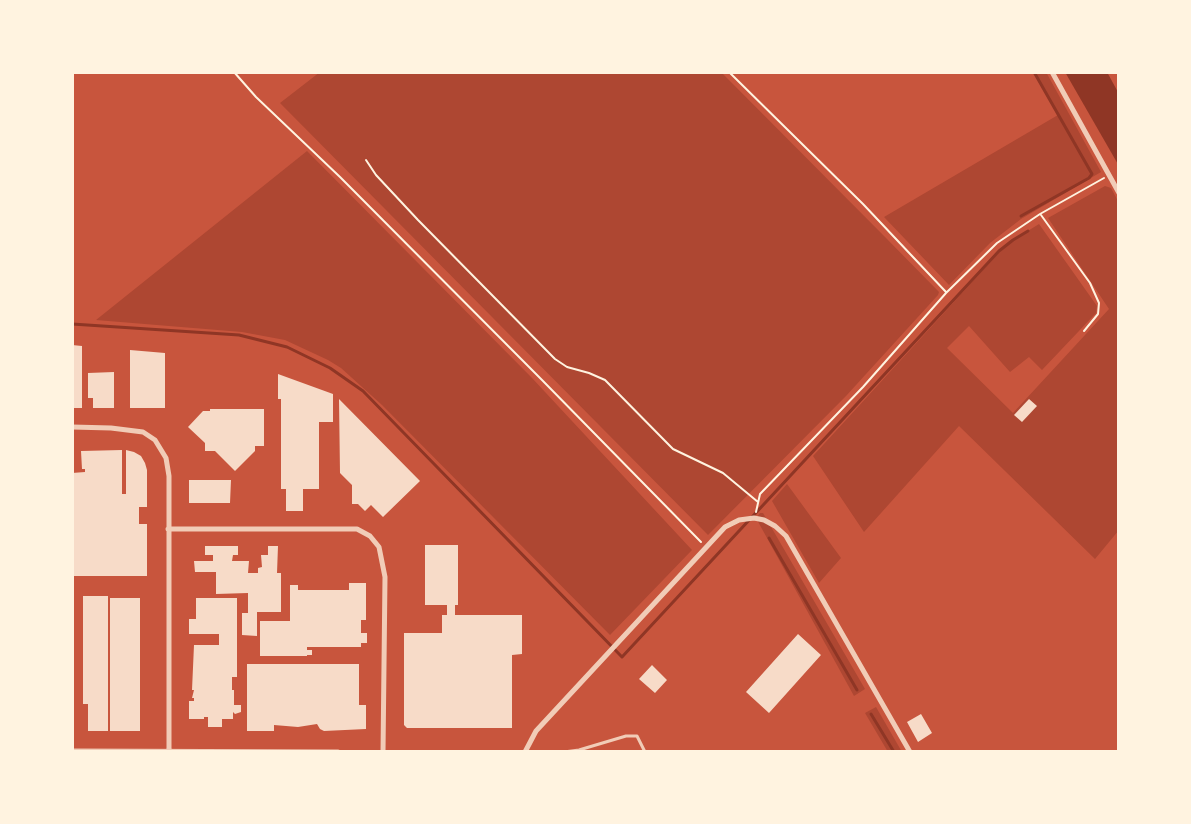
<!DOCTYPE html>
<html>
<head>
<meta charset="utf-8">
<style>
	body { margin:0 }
	#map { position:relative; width:1191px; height:824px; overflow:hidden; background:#c8553d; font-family:Jost,sans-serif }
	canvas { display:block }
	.frame { position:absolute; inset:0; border:74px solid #fff3e0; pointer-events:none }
</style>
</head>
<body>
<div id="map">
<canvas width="1191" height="824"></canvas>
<div class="frame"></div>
</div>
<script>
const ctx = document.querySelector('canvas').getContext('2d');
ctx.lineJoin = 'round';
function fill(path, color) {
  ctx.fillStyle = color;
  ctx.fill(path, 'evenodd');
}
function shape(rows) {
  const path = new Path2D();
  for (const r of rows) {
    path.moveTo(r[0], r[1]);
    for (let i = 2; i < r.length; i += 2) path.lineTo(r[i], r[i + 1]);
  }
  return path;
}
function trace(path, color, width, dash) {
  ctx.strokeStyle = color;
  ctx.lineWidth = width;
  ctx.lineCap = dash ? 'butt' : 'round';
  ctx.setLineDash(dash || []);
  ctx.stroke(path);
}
fill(shape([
	[320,72,721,72,887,239,939,292,938,295,846,396,708,535,280,103],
	[1034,72,1046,72,1101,172,1021,219,990,243,949,285,884,217,1058,115],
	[307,151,532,378,692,550,610,635,382,405,341,368,328,360,285,340,242,332,96,320],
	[1105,186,1111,188,1119,203,1119,530,1095,559,959,426,864,532,813,456,1007,244,1039,224,1097,306,1096,313,1042,370,1029,357,1010,372,969,326,947,348,1013,413,1109,309,1048,218],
	[787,484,841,558,819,583,772,501],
	[760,513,763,513,865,689,854,696,756,518],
	[876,707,902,752,888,752,865,713]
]), '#ae4732');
fill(shape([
	[1065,72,1107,72,1119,94,1119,166]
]), '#8f3625');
trace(shape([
	[1021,216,1089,178,1092,174,1034,72],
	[72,324,239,335,287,347,330,368,363,391,622,657,999,251,1013,240,1028,231],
	[769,538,857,690],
	[871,714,894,752]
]), '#8f3625', 3);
fill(shape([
	[72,345,82,346,82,408,72,408],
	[130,350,165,353,165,408,130,408],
	[114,372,114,408,93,408,93,398,88,398,88,373],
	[278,374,333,394,333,422,319,422,319,489,303,489,303,511,286,511,286,489,281,489,281,399,278,399],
	[339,399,420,481,383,517,371,505,365,511,358,504,352,504,352,485,340,473],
	[1029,399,1037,406,1022,422,1014,415],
	[210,409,264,409,264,446,255,446,255,451,235,471,215,451,205,451,205,443,188,427,203,411,210,411],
	[122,450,122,494,126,494,126,450,134,452,141,456,145,463,147,470,147,507,139,507,139,524,147,524,147,576,72,576,72,473,85,472,85,469,82,469,81,451],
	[189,480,231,480,230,503,189,503],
	[425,545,458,545,458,605,455,605,455,615,522,615,522,654,512,655,512,728,407,728,404,725,404,633,442,633,442,615,447,615,447,605,425,605],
	[205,546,238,546,238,555,233,555,232,561,249,561,248,573,258,573,258,568,262,567,261,555,268,555,268,546,278,546,277,573,281,573,281,612,257,612,257,636,242,635,242,613,248,613,248,593,216,594,216,572,195,572,194,561,213,561,213,555,205,555],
	[349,583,366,583,366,620,361,620,361,633,367,633,367,643,361,643,361,647,307,647,307,650,312,650,312,655,307,655,307,656,260,656,260,621,290,621,290,585,298,585,298,590,349,590],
	[83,596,108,596,108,731,88,731,88,704,83,704],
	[110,598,140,598,140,731,110,731],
	[196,598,237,598,237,677,232,677,232,690,234,690,234,705,241,705,241,712,235,714,233,712,233,719,222,719,222,727,208,727,208,717,204,717,204,719,189,719,189,701,194,701,194,698,192,698,194,690,192,690,194,645,219,645,219,634,189,634,189,619,196,619],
	[798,634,821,655,769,713,746,692],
	[247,664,359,664,359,705,366,705,366,729,324,731,320,729,317,724,298,727,274,725,274,731,247,731],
	[652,665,667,680,655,693,639,679],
	[921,714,932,733,918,742,907,722]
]), '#f7dbc8');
trace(shape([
	[234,72,256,97,340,177,542,380,701,542],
	[729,72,863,204,946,292],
	[366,160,376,175,418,220,555,359,567,367,589,373,605,380,673,449,723,473,758,502],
	[1041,215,1090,283,1099,303,1098,314,1084,331],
	[756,512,760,494,863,387,946,293,997,243,1040,214,1104,178]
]), '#fff3e0', 2);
trace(shape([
	[564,752,579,750,626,736,637,736,645,752]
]), '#f1ccb7', 3);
trace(shape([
	[1052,72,1119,193],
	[72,427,111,428,143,432,155,440,166,458,169,476,169,751],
	[168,529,357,529,370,536,379,547,385,577,383,752],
	[72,751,338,752],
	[525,752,536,731,725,527,739,520,754,518,764,520,775,526,786,536,910,752]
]), '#f1ccb7', 5);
</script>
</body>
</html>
